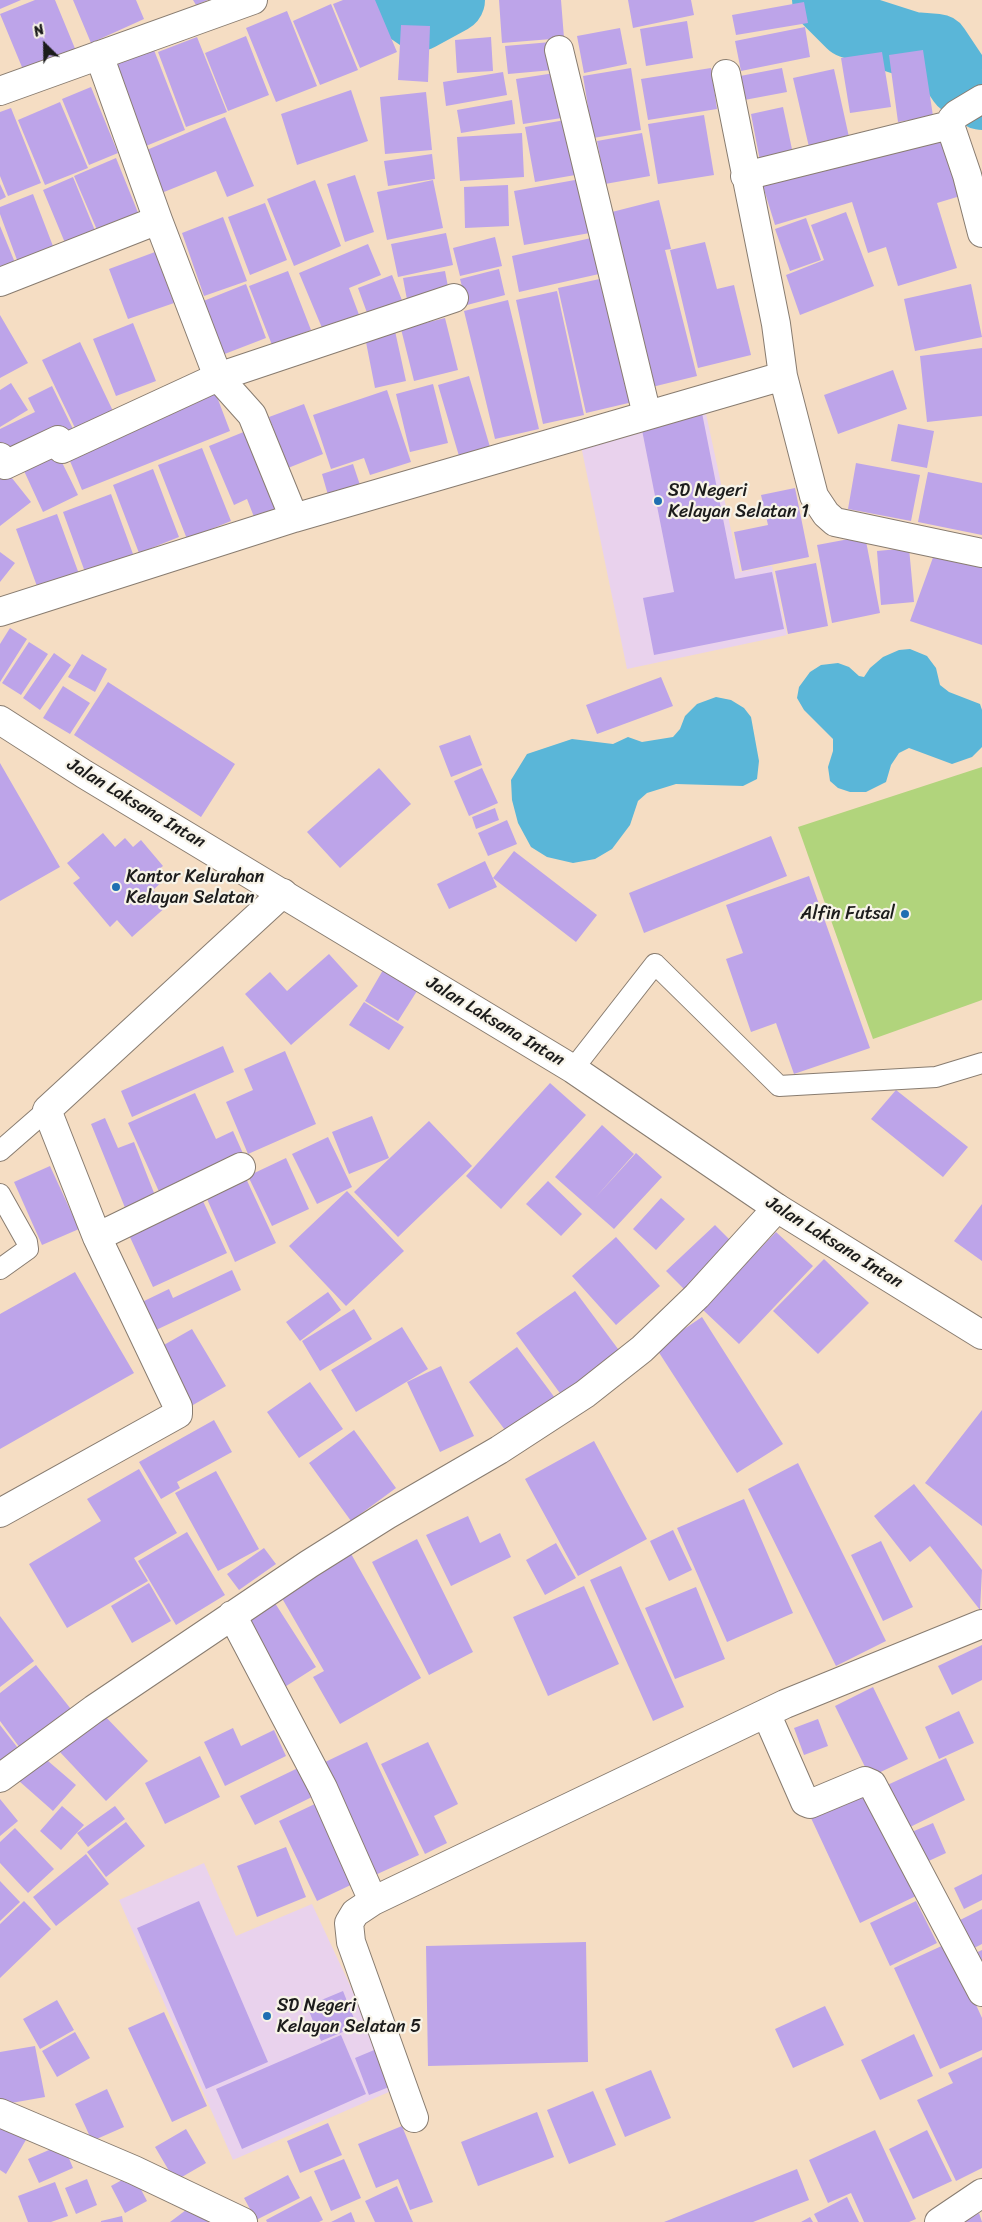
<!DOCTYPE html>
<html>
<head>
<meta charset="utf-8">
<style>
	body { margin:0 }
	#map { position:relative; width:982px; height:2222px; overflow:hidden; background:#f5ddc3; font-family:Sriracha,sans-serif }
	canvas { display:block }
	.north { position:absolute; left:20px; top:20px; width:50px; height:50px; -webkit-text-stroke:4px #f7f3e8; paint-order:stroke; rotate:337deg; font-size:14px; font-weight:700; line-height:20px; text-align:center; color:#1c1c1c }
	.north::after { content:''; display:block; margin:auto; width:18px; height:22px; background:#1c1c1c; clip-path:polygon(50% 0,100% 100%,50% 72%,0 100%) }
</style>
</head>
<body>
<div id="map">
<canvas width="982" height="2222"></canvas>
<div class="north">N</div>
</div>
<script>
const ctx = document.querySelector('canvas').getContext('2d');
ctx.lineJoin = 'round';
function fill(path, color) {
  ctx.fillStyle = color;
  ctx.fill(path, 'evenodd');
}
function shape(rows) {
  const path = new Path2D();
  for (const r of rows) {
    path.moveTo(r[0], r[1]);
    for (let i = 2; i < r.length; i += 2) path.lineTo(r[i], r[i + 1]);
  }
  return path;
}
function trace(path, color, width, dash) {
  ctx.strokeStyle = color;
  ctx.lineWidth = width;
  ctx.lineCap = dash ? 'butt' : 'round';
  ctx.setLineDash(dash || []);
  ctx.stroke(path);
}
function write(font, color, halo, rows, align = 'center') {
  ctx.font = font + ' Sriracha,sans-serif';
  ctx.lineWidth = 4.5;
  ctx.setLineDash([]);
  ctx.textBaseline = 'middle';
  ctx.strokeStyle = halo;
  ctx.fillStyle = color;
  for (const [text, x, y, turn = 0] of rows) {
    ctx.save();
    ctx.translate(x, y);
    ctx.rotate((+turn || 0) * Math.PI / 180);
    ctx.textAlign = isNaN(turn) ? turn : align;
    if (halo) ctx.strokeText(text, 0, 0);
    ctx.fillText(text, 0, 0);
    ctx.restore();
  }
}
fill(shape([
	[705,409,740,572,772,566,787,635,627,669,579,436],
	[204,1863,236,1936,312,1904,398,2088,233,2160,119,1900]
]), '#e9d2ed');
fill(shape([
	[982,767,982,1000,873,1039,798,827]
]), '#b1d47c');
fill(shape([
	[910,649,927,656,936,668,940,685,949,692,980,704,982,710,982,747,972,757,952,764,909,748,899,753,891,765,886,782,866,792,850,792,838,788,830,781,828,767,833,751,833,739,804,710,797,698,799,687,810,672,821,665,838,663,849,667,859,676,864,677,870,668,883,657,899,650],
	[716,697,731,700,744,708,751,717,759,761,757,779,743,786,676,784,647,793,638,801,630,825,612,849,595,859,573,863,547,857,531,847,518,823,512,800,511,780,527,754,572,739,613,744,628,737,642,742,673,737,680,729,685,716,697,704]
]), '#5ab6d8');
trace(shape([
	[398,0,403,7,419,18,452,0],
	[825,0,850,25,912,45,937,47,961,83,982,97]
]), '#5ab6d8', 66);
fill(shape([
	[0,0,21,0,0,9],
	[35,0,55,0,76,51,24,72,0,14],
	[73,0,136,0,144,19,91,43],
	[193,0,208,0,196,5],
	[343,0,375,0,397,52,360,68,333,4],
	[499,0,561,0,564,38,502,43],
	[628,0,691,0,694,15,633,28],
	[804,2,808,23,736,35,732,15],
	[331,4,358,70,320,85,293,21],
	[287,11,317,86,276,102,246,28],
	[687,21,693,58,646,66,640,29],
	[401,25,430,26,428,82,398,80],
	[805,27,810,57,741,71,735,41],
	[620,28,627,64,584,73,577,36],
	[246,36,269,95,228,111,205,53],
	[197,37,227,112,186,127,158,52],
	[491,37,493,71,457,73,455,40],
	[551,42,553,70,508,74,505,46],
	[154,50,185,130,141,148,109,67],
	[923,50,933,116,898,122,889,55],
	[882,52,891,107,850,113,841,58],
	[631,68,641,130,593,138,583,76],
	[711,68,717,109,648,120,641,79],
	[782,68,787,92,739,101,735,77],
	[834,69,849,137,809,147,793,78],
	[503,72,507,95,446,106,443,82],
	[561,72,568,117,523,124,516,79],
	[91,87,118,153,89,165,62,99],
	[351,90,368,141,297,165,281,114],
	[426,92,432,150,385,154,380,97],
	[512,100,515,124,461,133,457,110],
	[60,102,88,168,45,185,18,120],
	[783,107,793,154,760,161,751,114],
	[11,108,41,183,8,196,0,176,0,112],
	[704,115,714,175,658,184,648,124],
	[225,117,254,186,227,197,216,171,159,194,142,152],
	[571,119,581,174,535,182,525,127],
	[947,127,967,194,937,203,957,268,898,286,886,247,868,253,852,202,775,225,762,183],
	[522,133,524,177,460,181,457,137],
	[642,133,650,176,605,184,597,141],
	[432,154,435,179,388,186,384,161],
	[116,158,141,220,100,237,74,176],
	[355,175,374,232,345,242,327,184],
	[73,177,98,238,68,250,43,190],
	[586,178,595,232,524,245,514,191],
	[315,180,341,246,294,266,267,199],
	[433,180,443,228,387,240,377,192],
	[0,184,6,197,0,200],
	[508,185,509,226,465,228,464,187],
	[33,194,56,254,20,268,0,214,0,207],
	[659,200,671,249,665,250,697,376,652,387,608,213],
	[265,203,287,260,250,275,228,217],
	[846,212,874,286,800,315,786,275,824,260,811,225],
	[223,217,247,281,204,296,182,233],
	[806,218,821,260,790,271,775,229],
	[0,226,18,270,0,278],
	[446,233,453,265,398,277,391,244],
	[495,237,502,266,460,276,453,248],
	[591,238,599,274,519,292,512,256],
	[705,242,717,289,734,285,751,355,698,368,670,250],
	[368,244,381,275,349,288,361,320,325,335,299,273],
	[155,252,174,303,128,319,109,269],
	[499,269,505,295,467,305,460,279],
	[288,271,311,330,272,345,249,286],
	[445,271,450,297,408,305,403,278],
	[392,275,405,308,370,321,358,288],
	[609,277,637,401,586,413,558,288],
	[246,284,266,338,222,355,201,302],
	[971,284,982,337,915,351,904,299],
	[557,291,584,415,543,424,516,300],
	[508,300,539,429,495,439,464,311],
	[0,315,28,363,0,378],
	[445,318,458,370,414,381,401,329],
	[133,323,156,381,116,396,93,339],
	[395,331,406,381,375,388,365,337],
	[80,342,113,411,76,430,42,360],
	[982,348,982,416,927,422,920,356],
	[893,370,907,409,838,434,824,395],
	[469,376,490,447,459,456,438,385],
	[11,383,28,410,0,427,0,390],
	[433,384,448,443,410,452,396,394],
	[52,386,74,431,0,451,0,429,35,412,28,398],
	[214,389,230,431,82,490,65,449],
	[387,390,411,462,370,475,364,458,331,469,313,415],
	[304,404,323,454,288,468,269,417],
	[702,413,735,579,772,572,784,629,654,655,643,598,674,592,641,425],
	[898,424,934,431,927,468,891,461],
	[251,429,275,488,268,491,277,513,256,522,247,499,234,505,209,446],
	[53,444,78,495,43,512,19,460],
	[202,448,231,521,187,539,158,465],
	[0,463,31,502,0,526],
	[856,463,920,475,911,521,848,509],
	[353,464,360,485,328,495,322,474],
	[153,469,179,537,139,553,113,485],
	[928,472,982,483,982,535,918,522],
	[795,488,809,557,742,571,734,532,768,525,761,495],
	[111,494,133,554,85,572,63,512],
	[57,514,79,574,38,589,16,529],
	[865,536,880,613,832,623,817,545],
	[909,548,914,602,881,605,877,551],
	[0,552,15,563,0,582],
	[935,552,982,567,982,645,910,621],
	[816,563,828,626,788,634,775,571],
	[10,628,27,639,0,682,0,644],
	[29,642,48,654,21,695,2,683],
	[54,653,71,665,40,710,23,698],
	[82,654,107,669,95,692,68,677],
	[661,677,673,706,597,734,586,705],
	[108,682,235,764,201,817,74,735],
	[63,686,90,703,70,734,43,718],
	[470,735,482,765,451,777,439,746],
	[0,763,60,867,0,901],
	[379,768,411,804,340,868,307,832],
	[482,768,498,803,469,816,454,781],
	[495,808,499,820,476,829,472,817],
	[507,820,517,844,488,856,478,833],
	[103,833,115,847,125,838,133,847,141,840,163,866,155,872,163,881,153,890,167,906,132,937,117,920,110,927,73,883,80,878,67,863],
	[771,836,787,876,644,933,629,893],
	[514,851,597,915,576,942,493,878],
	[485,861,497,887,449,909,437,884],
	[809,876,870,1048,794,1074,776,1023,751,1032,726,959,743,953,726,905],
	[329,954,358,986,291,1045,245,994,270,972,287,991],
	[383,970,417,991,398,1021,365,1001],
	[364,1002,404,1027,389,1050,349,1025],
	[223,1046,234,1072,132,1117,121,1091],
	[285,1051,316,1124,248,1154,226,1102,253,1090,244,1069],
	[550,1083,586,1115,501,1209,466,1176],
	[896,1090,968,1147,943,1177,871,1119],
	[195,1093,216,1139,233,1131,245,1158,161,1196,128,1123],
	[372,1116,389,1158,349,1174,332,1132],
	[105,1118,118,1148,134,1142,158,1203,128,1215,91,1124],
	[429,1121,472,1166,398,1237,354,1192],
	[602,1125,634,1154,595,1198,636,1153,662,1177,614,1229,555,1177],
	[328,1137,352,1187,317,1204,292,1154],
	[286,1158,309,1209,272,1226,248,1176],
	[50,1166,79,1229,42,1245,14,1182],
	[243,1172,276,1243,235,1262,203,1190],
	[548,1181,582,1214,561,1236,526,1204],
	[347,1191,404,1251,346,1306,289,1246],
	[661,1198,685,1219,656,1250,633,1229],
	[203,1201,227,1253,153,1287,129,1235],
	[982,1204,982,1261,954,1241],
	[715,1225,733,1243,685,1290,666,1271],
	[776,1232,813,1266,739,1344,702,1309],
	[616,1237,660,1286,616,1325,572,1276],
	[824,1259,869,1303,818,1354,773,1311],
	[232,1270,241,1290,156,1330,142,1302,169,1289,173,1298],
	[75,1272,134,1373,0,1449,0,1314],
	[575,1291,621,1353,562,1396,516,1333],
	[328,1292,341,1310,300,1341,286,1322],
	[354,1309,372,1339,320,1371,302,1341],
	[702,1317,783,1444,737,1473,656,1348],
	[402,1327,428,1369,356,1412,331,1370],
	[192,1329,226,1386,186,1409,155,1350],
	[517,1347,555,1398,508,1434,469,1382],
	[441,1366,474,1436,440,1452,407,1382],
	[310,1382,343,1429,299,1458,267,1412],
	[982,1410,982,1526,925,1483],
	[214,1420,232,1452,177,1482,180,1488,161,1499,139,1462],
	[354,1430,396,1488,351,1521,309,1463],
	[594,1441,647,1539,578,1576,525,1479],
	[798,1463,886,1641,836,1666,748,1489],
	[139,1469,177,1533,134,1558,148,1581,67,1628,29,1564,101,1521,87,1499],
	[216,1471,259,1549,218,1571,175,1493],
	[914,1484,982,1570,980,1610,930,1546,910,1562,874,1516],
	[744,1499,793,1613,727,1642,677,1528],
	[468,1516,480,1543,500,1533,511,1557,451,1586,426,1535],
	[673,1530,692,1570,669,1581,650,1541],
	[187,1532,225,1595,176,1625,138,1561],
	[417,1539,473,1652,429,1675,372,1562],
	[881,1541,913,1607,883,1621,851,1555],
	[556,1543,576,1578,545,1595,526,1560],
	[264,1548,276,1564,239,1590,227,1574],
	[350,1552,421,1678,340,1724,313,1677,324,1671,279,1593],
	[621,1566,684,1707,653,1721,590,1580],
	[149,1583,171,1621,132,1643,111,1606],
	[584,1586,619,1664,548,1696,513,1617],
	[696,1587,725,1659,675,1679,645,1608],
	[273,1600,316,1667,280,1690,239,1617],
	[0,1616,34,1661,0,1687],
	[982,1645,982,1680,952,1695,938,1666],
	[36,1665,74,1713,23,1752,0,1721,0,1693],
	[873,1687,908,1759,870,1777,835,1706],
	[959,1711,974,1743,939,1759,925,1727],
	[101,1712,148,1761,106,1801,59,1751],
	[818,1719,828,1746,804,1755,794,1728],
	[0,1725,21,1752,0,1769],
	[233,1728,241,1746,274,1730,286,1756,225,1786,204,1742],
	[367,1742,419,1855,373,1876,321,1764],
	[428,1742,458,1804,434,1816,447,1843,425,1854,381,1764],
	[41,1755,76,1785,53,1811,19,1781],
	[200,1756,220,1797,165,1824,145,1783],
	[946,1758,965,1800,904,1830,883,1787],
	[298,1768,312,1797,255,1825,240,1796],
	[867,1792,916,1896,860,1923,811,1818],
	[0,1799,18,1821,0,1836],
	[319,1802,357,1882,317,1901,279,1821],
	[62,1806,84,1825,61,1850,40,1831],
	[115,1806,125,1819,88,1847,77,1833],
	[126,1822,145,1846,106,1877,87,1852],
	[933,1823,946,1853,920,1865,907,1834],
	[15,1828,54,1869,28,1893,0,1863,0,1842],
	[286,1847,306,1897,257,1917,237,1866],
	[86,1854,109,1884,56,1926,33,1897],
	[982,1874,982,1900,964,1909,954,1888],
	[0,1881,20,1902,0,1921],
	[24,1901,51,1929,0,1978,0,1924],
	[199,1901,268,2062,206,2089,137,1928],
	[916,1901,937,1943,890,1966,870,1923],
	[982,1909,982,1944,970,1950,956,1922],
	[586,1942,588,2062,428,2066,426,1946],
	[948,1943,982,2018,982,2050,940,2069,894,1968],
	[982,1950,982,1981,969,1956],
	[343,1991,357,2026,321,2041,307,2006],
	[57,2000,74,2030,40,2049,23,2019],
	[825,2006,844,2045,793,2068,775,2029],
	[164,2012,207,2106,172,2122,128,2028],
	[75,2032,90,2058,57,2077,42,2051],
	[914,2034,933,2076,880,2100,861,2060],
	[341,2035,366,2094,242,2149,216,2089],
	[35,2046,45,2097,0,2105,0,2052],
	[379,2048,394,2085,369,2095,355,2058],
	[982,2057,982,2168,956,2181,917,2100,953,2083,948,2073],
	[651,2070,671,2118,625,2137,605,2089],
	[107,2089,124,2127,92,2141,75,2104],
	[593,2091,616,2145,569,2164,547,2110],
	[537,2112,554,2157,478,2186,461,2142],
	[328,2123,342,2155,300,2173,287,2141],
	[402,2126,433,2202,410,2210,398,2179,376,2188,358,2144],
	[0,2128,30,2133,6,2174,0,2170],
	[186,2129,206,2163,175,2181,155,2147],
	[875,2130,916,2219,909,2222,864,2222,851,2193,828,2203,809,2160],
	[927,2130,952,2181,913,2199,889,2149],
	[63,2144,73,2168,39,2183,28,2159],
	[344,2159,361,2198,331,2211,314,2171],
	[797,2169,809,2200,753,2222,664,2222],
	[133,2174,147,2201,125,2213,111,2186],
	[288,2175,300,2198,256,2220,244,2198],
	[87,2179,97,2205,76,2214,65,2188],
	[55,2182,68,2216,51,2222,28,2222,18,2196],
	[397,2186,413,2222,375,2222,365,2201],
	[311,2196,323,2220,319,2222,267,2222,266,2220],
	[847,2197,859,2222,818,2222,814,2214],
	[194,2204,208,2222,170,2222],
	[351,2212,355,2222,331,2222],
	[979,2213,982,2222,964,2222],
	[122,2216,123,2222,101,2222,101,2221],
	[810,2217,813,2222,801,2222]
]), '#bda4e9');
const service = shape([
	[573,1069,655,964,779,1086,936,1077,982,1063],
	[0,1151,47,1110],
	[0,1194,27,1242,28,1249,0,1269]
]);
const minor = shape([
	[559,50,647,415],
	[99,55,158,220,218,377,252,415,294,518],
	[726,74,776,324,783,376,814,496,826,514,835,522,982,553],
	[0,91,253,0],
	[982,99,957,114,952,119,950,125,967,175,982,233],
	[745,176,950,125],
	[0,282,158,220],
	[0,457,5,465,58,440,62,449,218,377,454,298],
	[0,612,294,518,783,376],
	[97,1237,241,1167],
	[0,1513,178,1414,178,1407,97,1237,47,1110,283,893],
	[232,1615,323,1788,373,1901],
	[766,1713,805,1802,810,1804,865,1781,872,1784,982,1992],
	[0,1778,94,1709,309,1564,387,1515,499,1450,585,1394,642,1349,697,1296,777,1208],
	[0,2113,134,2170,243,2222],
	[414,2118,351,1942,349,1923,355,1913,373,1901,785,1704,982,1624],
	[939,2222,982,2193]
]);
const tertiary = shape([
	[0,720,84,774,573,1069,777,1208,982,1335]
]);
trace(service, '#887c70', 22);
trace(minor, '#887c70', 30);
trace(tertiary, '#887c70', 30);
trace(service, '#fff', 20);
trace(minor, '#fff', 28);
trace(tertiary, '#fff', 28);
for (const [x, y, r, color] of [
	[658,501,5,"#1f6fb2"],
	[116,887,5,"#1f6fb2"],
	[905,914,5,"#1f6fb2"],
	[267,2016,5,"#1f6fb2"]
]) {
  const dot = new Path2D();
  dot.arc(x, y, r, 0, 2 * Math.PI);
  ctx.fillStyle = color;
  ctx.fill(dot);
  trace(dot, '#f7f3e8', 2);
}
write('18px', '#1c1c1c', '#f7f3e8', [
	["SD Negeri",668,491],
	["Kelayan Selatan 1",668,512],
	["Kantor Kelurahan",126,877],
	["Kelayan Selatan",126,898],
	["Alfin Futsal",895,914,"right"],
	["SD Negeri",277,2006],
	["Kelayan Selatan 5",277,2027]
], 'left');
write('18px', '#1c1c1c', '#f7f3e8', [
	["Jalan Laksana Intan",136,804,31],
	["Jalan Laksana Intan",495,1022,31],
	["Jalan Laksana Intan",834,1243,32]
]);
</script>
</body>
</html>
